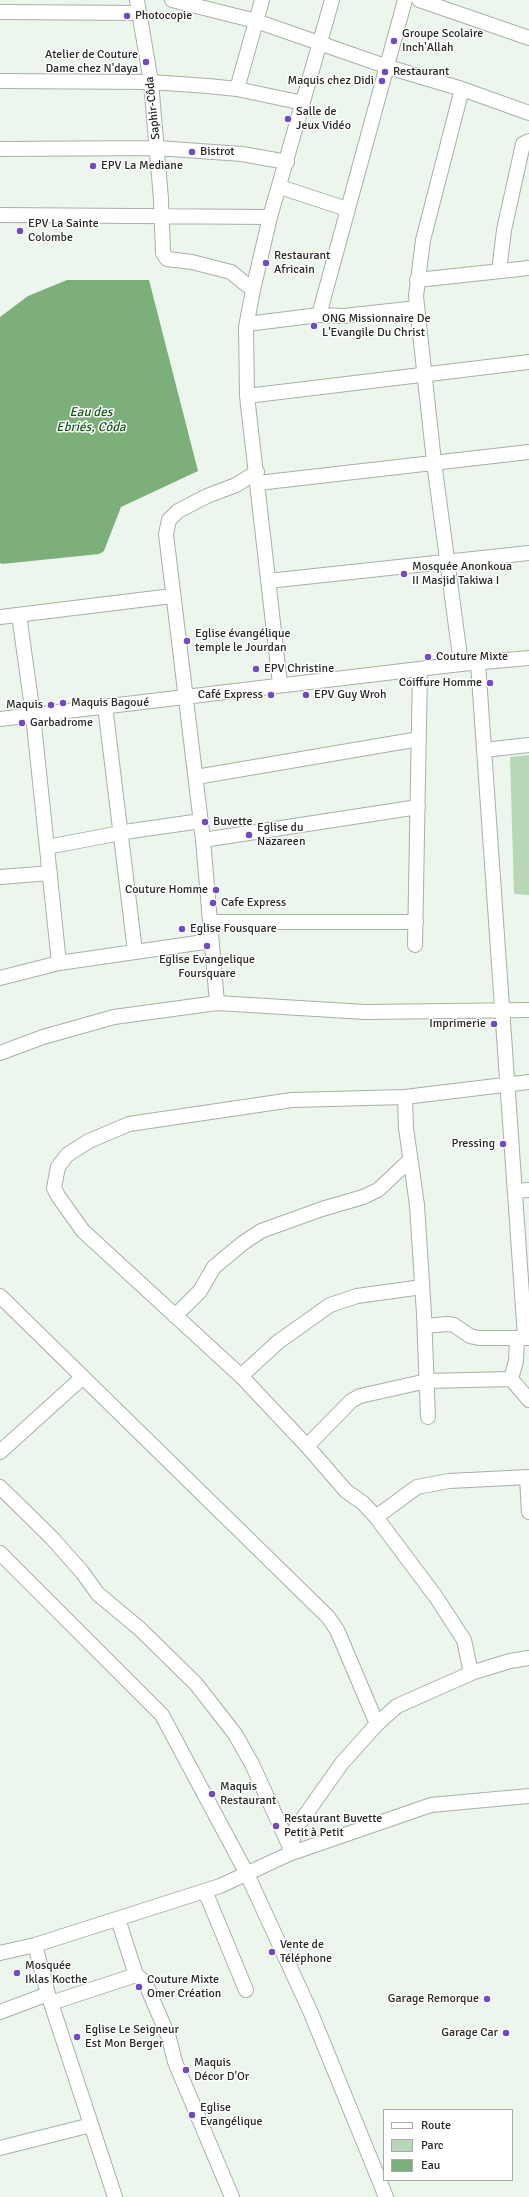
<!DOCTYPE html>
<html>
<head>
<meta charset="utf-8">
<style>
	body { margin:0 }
	#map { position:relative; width:529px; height:2197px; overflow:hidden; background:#edf6ed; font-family:Signika,sans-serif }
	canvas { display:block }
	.legend { position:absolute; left:383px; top:2109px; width:130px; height:72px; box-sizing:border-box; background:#fff; border:1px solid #a9aaa9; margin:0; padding:5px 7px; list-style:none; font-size:12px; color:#272a27 }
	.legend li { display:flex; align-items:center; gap:8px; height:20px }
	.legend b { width:20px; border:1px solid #a9aaa9 }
</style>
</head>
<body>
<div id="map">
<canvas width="529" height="2197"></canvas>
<ul class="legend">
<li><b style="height:5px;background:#fff"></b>Route</li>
<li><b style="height:11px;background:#b8d7b6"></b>Parc</li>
<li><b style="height:11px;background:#7caf7a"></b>Eau</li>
</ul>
</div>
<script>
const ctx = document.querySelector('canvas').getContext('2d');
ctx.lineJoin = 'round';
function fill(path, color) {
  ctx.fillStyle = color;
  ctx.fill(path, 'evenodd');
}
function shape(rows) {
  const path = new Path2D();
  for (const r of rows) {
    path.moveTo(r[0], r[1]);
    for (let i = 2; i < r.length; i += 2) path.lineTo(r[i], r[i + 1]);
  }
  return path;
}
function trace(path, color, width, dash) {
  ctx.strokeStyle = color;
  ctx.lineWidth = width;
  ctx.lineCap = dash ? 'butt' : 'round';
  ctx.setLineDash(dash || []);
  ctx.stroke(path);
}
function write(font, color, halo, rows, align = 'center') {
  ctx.font = font + ' Signika,sans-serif';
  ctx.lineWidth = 3;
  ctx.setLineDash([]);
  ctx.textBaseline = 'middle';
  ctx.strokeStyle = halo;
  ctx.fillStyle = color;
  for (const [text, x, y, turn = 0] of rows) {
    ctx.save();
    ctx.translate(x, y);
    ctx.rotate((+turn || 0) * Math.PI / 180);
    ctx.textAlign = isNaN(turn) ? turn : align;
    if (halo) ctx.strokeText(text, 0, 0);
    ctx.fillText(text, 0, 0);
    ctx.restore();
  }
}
fill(shape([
	[529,755,529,895,514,894,510,757]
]), '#b8d7b6');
fill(shape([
	[67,280,149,280,198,471,121,507,104,551,99,554,2,564,0,563,0,317,28,296]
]), '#7caf7a');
const minor = shape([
	[137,0,151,82,161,199,163,253,167,259,192,262,231,272,253,290],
	[172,0,256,21,388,67,462,89,529,113],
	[419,0,529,38],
	[0,12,139,13],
	[0,81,151,82,208,86,237,89,303,103],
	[237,89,262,0],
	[0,149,157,148,242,154,287,162],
	[280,187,347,209],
	[0,215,270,217],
	[499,271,504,230,523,144,529,141],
	[417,280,529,268],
	[319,315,405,0],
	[247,324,319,315,344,316,417,308],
	[247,396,529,362],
	[258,483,529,452],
	[268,581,529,553],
	[19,615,33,715,59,963],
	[0,617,172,596],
	[478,663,525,1337],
	[461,664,434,462,416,296,423,240,462,89],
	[280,684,247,396,246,327,253,290,270,217,332,0],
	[105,706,135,951],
	[0,719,461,664,529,658],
	[484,750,529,745],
	[196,777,419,739],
	[203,840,418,807],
	[47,847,131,831,201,821],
	[0,877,50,873],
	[210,922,416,922],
	[415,945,420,669],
	[0,978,59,963,211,941],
	[217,1003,203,840,166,534,169,520,178,511,207,496,236,485,257,472],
	[0,1053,43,1037,114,1017,217,1003,365,1012,529,1010],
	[529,1082,405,1097,292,1100,129,1124,89,1141,67,1155,58,1167,54,1188,58,1196,83,1231,241,1376,307,1446,351,1401,360,1396,427,1381,511,1379,529,1400],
	[405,1097,406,1128,417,1205,424,1314,428,1417],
	[515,1191,529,1190],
	[0,1296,328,1617,337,1630,377,1724],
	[175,1316,200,1291,214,1267,243,1243,261,1231,322,1209,363,1197,378,1190,410,1160],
	[425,1326,447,1324,454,1325,470,1336,479,1338,529,1338],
	[241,1376,278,1342,330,1305,357,1296,422,1287],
	[511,1379,516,1361,517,1338],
	[307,1446,346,1491,363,1503,376,1517,436,1597,464,1640,471,1673],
	[0,1452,83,1377],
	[527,1478,529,1512],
	[0,1487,52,1538,82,1572,98,1594,140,1629,196,1684,235,1734,252,1764,290,1847],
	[376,1517,417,1487,449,1481,529,1477],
	[0,1553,162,1715,247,1874,311,2013,386,2197],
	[289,1852,296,1828,342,1763,377,1724,397,1706,474,1672,510,1661,529,1658],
	[205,1891,246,1990],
	[118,1919,136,1975,145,1982,169,2038,175,2062,232,2197],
	[35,1945,48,1994,115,2197],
	[0,1953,35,1945,220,1886,289,1854,431,1805,529,1796],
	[51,2003,136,1975],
	[0,2012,48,1994],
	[0,2148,91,2125]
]);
trace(minor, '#a8b0a7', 16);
trace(minor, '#fff', 14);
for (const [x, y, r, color] of [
	[127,16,4,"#714bc4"],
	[394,41,4,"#714bc4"],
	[146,62,4,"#714bc4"],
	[385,72,4,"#714bc4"],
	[382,81,4,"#714bc4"],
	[288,119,4,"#714bc4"],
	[192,152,4,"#714bc4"],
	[93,166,4,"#714bc4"],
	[20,231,4,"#714bc4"],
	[266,263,4,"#714bc4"],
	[314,326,4,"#714bc4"],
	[404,574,4,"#714bc4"],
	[187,641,4,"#714bc4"],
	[428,657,4,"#714bc4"],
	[256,669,4,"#714bc4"],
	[490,683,4,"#714bc4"],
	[271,695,4,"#714bc4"],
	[306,695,4,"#714bc4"],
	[63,703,4,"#714bc4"],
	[51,705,4,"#714bc4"],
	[22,723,4,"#714bc4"],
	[205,822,4,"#714bc4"],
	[249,835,4,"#714bc4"],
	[216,890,4,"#714bc4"],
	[213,903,4,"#714bc4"],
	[182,929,4,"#714bc4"],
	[207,946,4,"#714bc4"],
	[494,1024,4,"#714bc4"],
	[503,1144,4,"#714bc4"],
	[212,1794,4,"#714bc4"],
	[276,1826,4,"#714bc4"],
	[272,1952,4,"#714bc4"],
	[17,1973,4,"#714bc4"],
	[139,1987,4,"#714bc4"],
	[487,1999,4,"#714bc4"],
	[506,2033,4,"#714bc4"],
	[77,2037,4,"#714bc4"],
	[186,2070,4,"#714bc4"],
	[192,2115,4,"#714bc4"]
]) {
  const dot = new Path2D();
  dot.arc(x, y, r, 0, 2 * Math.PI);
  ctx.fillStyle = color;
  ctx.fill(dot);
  trace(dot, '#fff', 1.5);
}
write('12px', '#272a27', '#fff', [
	["Photocopie",135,16],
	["Groupe Scolaire",402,34],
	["Inch'Allah",402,48],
	["Atelier de Couture",138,55,"right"],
	["Dame chez N'daya",138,69,"right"],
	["Restaurant",393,72],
	["Maquis chez Didi",374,81,"right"],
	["Salle de",296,112],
	["Jeux Vidéo",296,126],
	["Bistrot",200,152],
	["EPV La Mediane",101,166],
	["EPV La Sainte",28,224],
	["Colombe",28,238],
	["Restaurant",274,256],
	["Africain",274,270],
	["ONG Missionnaire De",322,319],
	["L'Evangile Du Christ",322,333],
	["Mosquée Anonkoua",412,567],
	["II Masjid Takiwa I",412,581],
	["Eglise évangélique",195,634],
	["temple le Jourdan",195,648],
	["Couture Mixte",436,657],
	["EPV Christine",264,669],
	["Coiffure Homme",482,683,"right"],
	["Café Express",263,695,"right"],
	["EPV Guy Wroh",314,695],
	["Maquis Bagoué",71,703],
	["Maquis",43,705,"right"],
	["Garbadrome",30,723],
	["Buvette",213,822],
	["Eglise du",257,828],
	["Nazareen",257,842],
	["Couture Homme",208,890,"right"],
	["Cafe Express",221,903],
	["Eglise Fousquare",190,929],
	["Eglise Evangelique",207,960,"center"],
	["Foursquare",207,974,"center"],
	["Imprimerie",486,1024,"right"],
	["Pressing",495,1144,"right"],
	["Maquis",220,1787],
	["Restaurant",220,1801],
	["Restaurant Buvette",284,1819],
	["Petit à Petit",284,1833],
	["Vente de",280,1945],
	["Téléphone",280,1959],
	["Mosquée",25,1966],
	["Iklas Kocthe",25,1980],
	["Couture Mixte",147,1980],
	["Omer Création",147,1994],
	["Garage Remorque",479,1999,"right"],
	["Eglise Le Seigneur",85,2030],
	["Est Mon Berger",85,2044],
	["Garage Car",498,2033,"right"],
	["Maquis",194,2063],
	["Décor D'Or",194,2077],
	["Eglise",200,2108],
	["Evangélique",200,2122]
], 'left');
write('12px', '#272a27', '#fff', [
	["Saphir-Côda",153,108,-96]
]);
write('italic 13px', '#105a15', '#fff', [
	["Eau des",91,413],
	["Ebriés, Côda",91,428]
]);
</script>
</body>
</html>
